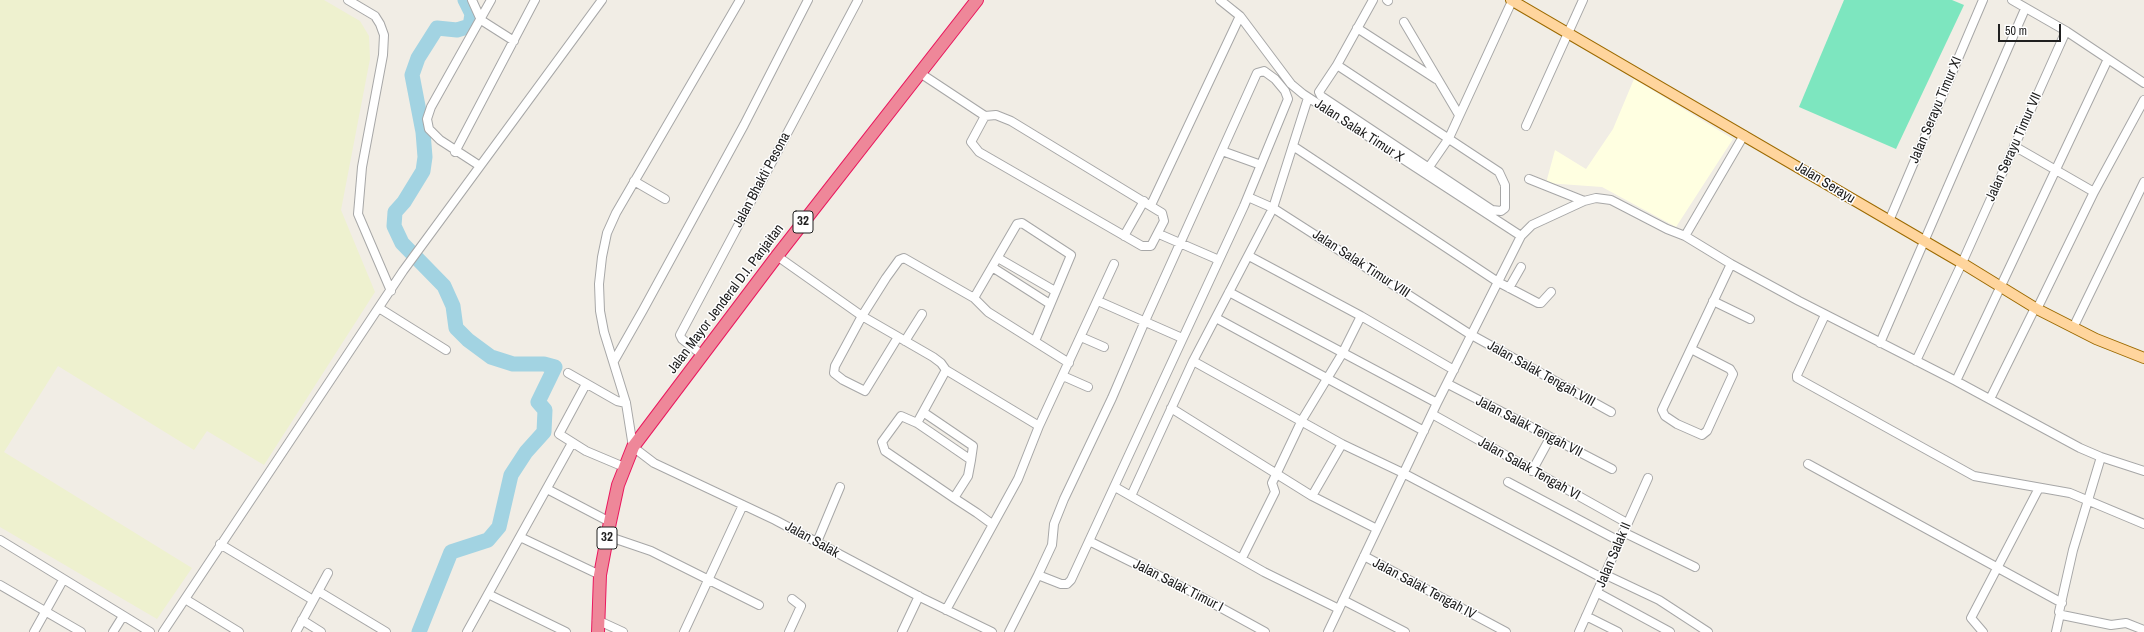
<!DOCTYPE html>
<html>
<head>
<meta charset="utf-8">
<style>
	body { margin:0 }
	#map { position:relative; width:2144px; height:632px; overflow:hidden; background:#f1ede5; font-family:"Archivo Narrow",sans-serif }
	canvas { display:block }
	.scale { position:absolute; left:1998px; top:24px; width:63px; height:18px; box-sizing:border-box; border:2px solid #202020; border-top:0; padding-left:5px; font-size:12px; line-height:14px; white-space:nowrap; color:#202020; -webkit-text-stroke:3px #fff; paint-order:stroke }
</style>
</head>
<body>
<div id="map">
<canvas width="2144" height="632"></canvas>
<div class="scale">50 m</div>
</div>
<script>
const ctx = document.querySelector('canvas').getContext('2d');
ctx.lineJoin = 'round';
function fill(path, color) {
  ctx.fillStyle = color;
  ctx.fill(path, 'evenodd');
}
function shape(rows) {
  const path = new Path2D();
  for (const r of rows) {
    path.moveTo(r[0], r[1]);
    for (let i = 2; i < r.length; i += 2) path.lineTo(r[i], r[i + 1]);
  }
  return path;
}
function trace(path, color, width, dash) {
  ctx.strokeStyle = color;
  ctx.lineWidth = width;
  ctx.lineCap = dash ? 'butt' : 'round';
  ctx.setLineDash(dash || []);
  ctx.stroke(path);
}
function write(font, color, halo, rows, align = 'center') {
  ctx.font = font + ' "Archivo Narrow",sans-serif';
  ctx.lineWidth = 3;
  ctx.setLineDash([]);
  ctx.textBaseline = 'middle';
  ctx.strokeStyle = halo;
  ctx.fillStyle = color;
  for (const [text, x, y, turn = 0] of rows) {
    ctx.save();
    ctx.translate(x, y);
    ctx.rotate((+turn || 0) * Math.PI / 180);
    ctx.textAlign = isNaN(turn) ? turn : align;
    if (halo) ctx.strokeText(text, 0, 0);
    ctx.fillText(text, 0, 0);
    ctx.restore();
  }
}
fill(shape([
	[1634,79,1733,139,1676,227,1602,187,1546,183,1555,150,1586,169,1613,129]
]), '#ffffe1');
fill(shape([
	[0,0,324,0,360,21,369,36,370,59,341,210,375,292,264,465,207,431,194,450,58,366,4,452,192,568,157,619,0,527]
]), '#eef1cf');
fill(shape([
	[1844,0,1952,0,1964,5,1896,149,1799,107]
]), '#7de6bf');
trace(shape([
	[419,632,451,552,488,540,499,527,511,475,526,452,544,432,545,410,538,402,555,367,544,364,513,364,491,357,468,340,456,328,453,306,444,286,402,243,394,226,395,212,404,202,423,171,425,157,423,132,412,75,418,58,437,28,457,30,470,26,472,14,465,0]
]), '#a2d3e2', 15);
const minor = shape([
	[348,0,375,16,380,24,384,35,383,55,362,167,358,214,391,291],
	[472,0,481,20,514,41],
	[740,0,616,213,607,233,602,257,599,284,600,311,604,332,626,403,633,447,654,463,775,520,922,598,992,632],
	[1220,0,1240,16,1291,84,1303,94,1521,236],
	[1387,0,1388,1],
	[2012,0,2066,31,2144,83],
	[1404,22,1459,115],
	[1357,28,1436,79],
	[1337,65,1499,172,1505,185,1505,208,1501,211,1492,210,1321,96,1319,92,1337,65],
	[1337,65,1373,0],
	[920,73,985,116,971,142,979,152,1142,246,1151,246,1164,221,1162,213,1011,121,996,115,985,116],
	[1526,126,1583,0],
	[1293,146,1498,282,1538,303,1541,303,1551,292],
	[2014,146,2094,192],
	[1222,151,1261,165],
	[455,152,535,0],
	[480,166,440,140,429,129,427,119,431,107,491,0],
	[1429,167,1449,138,1512,1],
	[1529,179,1584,201],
	[634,181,665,199],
	[1248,197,1273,208,1468,333,1611,412],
	[1151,205,1240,16],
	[1889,221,1983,0],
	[1159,234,1219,260],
	[1124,236,1144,201],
	[1685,236,1744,135],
	[777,256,862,316,933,357,941,363,946,370,917,423],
	[1249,256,1361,316,1454,370],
	[998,258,1055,291],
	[992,267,1050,304],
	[1509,288,1521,267],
	[1229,292,1437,403],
	[974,298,1017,224,1022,223,1071,255,1035,341],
	[1098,301,1182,338],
	[1713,301,1750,319],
	[379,308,446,350],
	[2037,309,2094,192,2144,100],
	[1825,315,1797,375,1797,378,1974,476,2070,493,2144,524],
	[1216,318,1424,431],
	[2073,328,2144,182],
	[898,337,865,391,843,380,834,373,835,366,862,316,886,278,899,260,904,258,974,298,988,312,1069,363],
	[1081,337,1104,347],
	[905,341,922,314],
	[1880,343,2025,9],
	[1691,349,1730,369,1733,374,1707,431,1702,435,1677,424,1665,416,1662,410,1731,264],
	[701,354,682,339,680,335,858,0],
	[614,361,643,310,744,125,808,0],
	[1193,361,1342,444,1403,473,1604,579],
	[1916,361,1962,263,2066,31],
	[946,370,1039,426],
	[568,373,617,401,626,403],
	[1063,376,1088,387],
	[1956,381,2108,59],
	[586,384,559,434,586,451,624,467],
	[1448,384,1612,469],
	[1990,399,2035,308],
	[1171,408,1312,496,1377,529],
	[923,412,973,446,971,460],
	[1432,414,1627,523],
	[2101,457,2073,550,2059,612,2062,615,2111,625,2126,623,2144,630],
	[1808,464,2062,603],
	[1532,471,1550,438],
	[1508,482,1619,541],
	[1115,487,1264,572,1339,609],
	[547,489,610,522],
	[1131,496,1193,361,1273,208,1308,98],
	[1312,496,1342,444],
	[954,498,968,476,971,460,917,423,901,416,882,442,885,451,954,498,977,513,992,524],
	[1623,532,1695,567],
	[607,536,651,551,759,605],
	[520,537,600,575],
	[0,540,150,632],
	[1089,541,1194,593,1265,632],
	[817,542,840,487],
	[220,544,313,600],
	[1364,556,1506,632],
	[1242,558,1275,492,1272,483,1302,420,1342,354,1361,316],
	[1606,575,1659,600,1708,632],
	[0,585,81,632],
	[318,591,386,632],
	[1598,593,1670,632],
	[488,594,566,632],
	[185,599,239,632],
	[1343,600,1405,632],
	[946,610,1018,479,1039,426,1114,264],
	[1586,616,1618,632],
	[302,620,321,632],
	[597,620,623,632],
	[34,632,63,580],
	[113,632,123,616],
	[163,632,403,271,602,0],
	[296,632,328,573],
	[467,632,572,443],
	[684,632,743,505],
	[789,632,801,606,792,599],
	[902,632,919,596],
	[1009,632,1038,575,1061,584,1067,584,1071,580,1244,206,1288,99,1285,91,1275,79,1264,71,1257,73,1145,321,1112,398,1064,499,1054,524,1052,545,1038,575],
	[1328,632,1437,403,1521,236,1532,225,1584,201,1596,198,1611,200,1667,229,1685,236,1731,264,1799,301,1956,381,2080,448,2101,457,2144,471],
	[1579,632,1648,478],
	[1983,632,1971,618,2039,488],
	[2056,632,2060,614]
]);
const major = shape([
	[1511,0,1962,263,2037,309,2096,339,2144,358]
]);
const highway = shape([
	[598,632,600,575,610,522,618,485,633,447,777,256,977,0]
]);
trace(minor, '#a7a7a7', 10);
trace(major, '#9c6a00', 12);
trace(highway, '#ea185e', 14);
trace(minor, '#fff', 8);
trace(major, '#ffd59d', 10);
trace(highway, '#ee8799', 12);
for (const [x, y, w] of [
	[803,222,20],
	[607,538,20]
]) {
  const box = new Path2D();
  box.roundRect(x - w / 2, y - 11, w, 22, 3);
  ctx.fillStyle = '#fff';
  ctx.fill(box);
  trace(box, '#202020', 1);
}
write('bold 13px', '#202020', null, [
	["32",803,222],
	["32",607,538]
]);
write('14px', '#202020', '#fff', [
	["Jalan Serayu Timur XI",1936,110,-67],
	["Jalan Salak Timur X",1359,131,33],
	["Jalan Serayu Timur VII",2014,147,-66],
	["Jalan Bhakti Pesona",762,180,-62],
	["Jalan Serayu",1825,183,31],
	["Jalan Salak Timur VIII",1361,264,33],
	["Jalan Mayor Jenderal D.I. Panjaitan",726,299,-53],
	["Jalan Salak Tengah VIII",1541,374,29],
	["Jalan Salak Tengah VII",1529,427,27],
	["Jalan Salak Tengah VI",1529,469,29],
	["Jalan Salak",812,540,29],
	["Jalan Salak II",1614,555,-67],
	["Jalan Salak Timur I",1178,586,27],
	["Jalan Salak Tengah IV",1424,589,28]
]);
</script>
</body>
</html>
